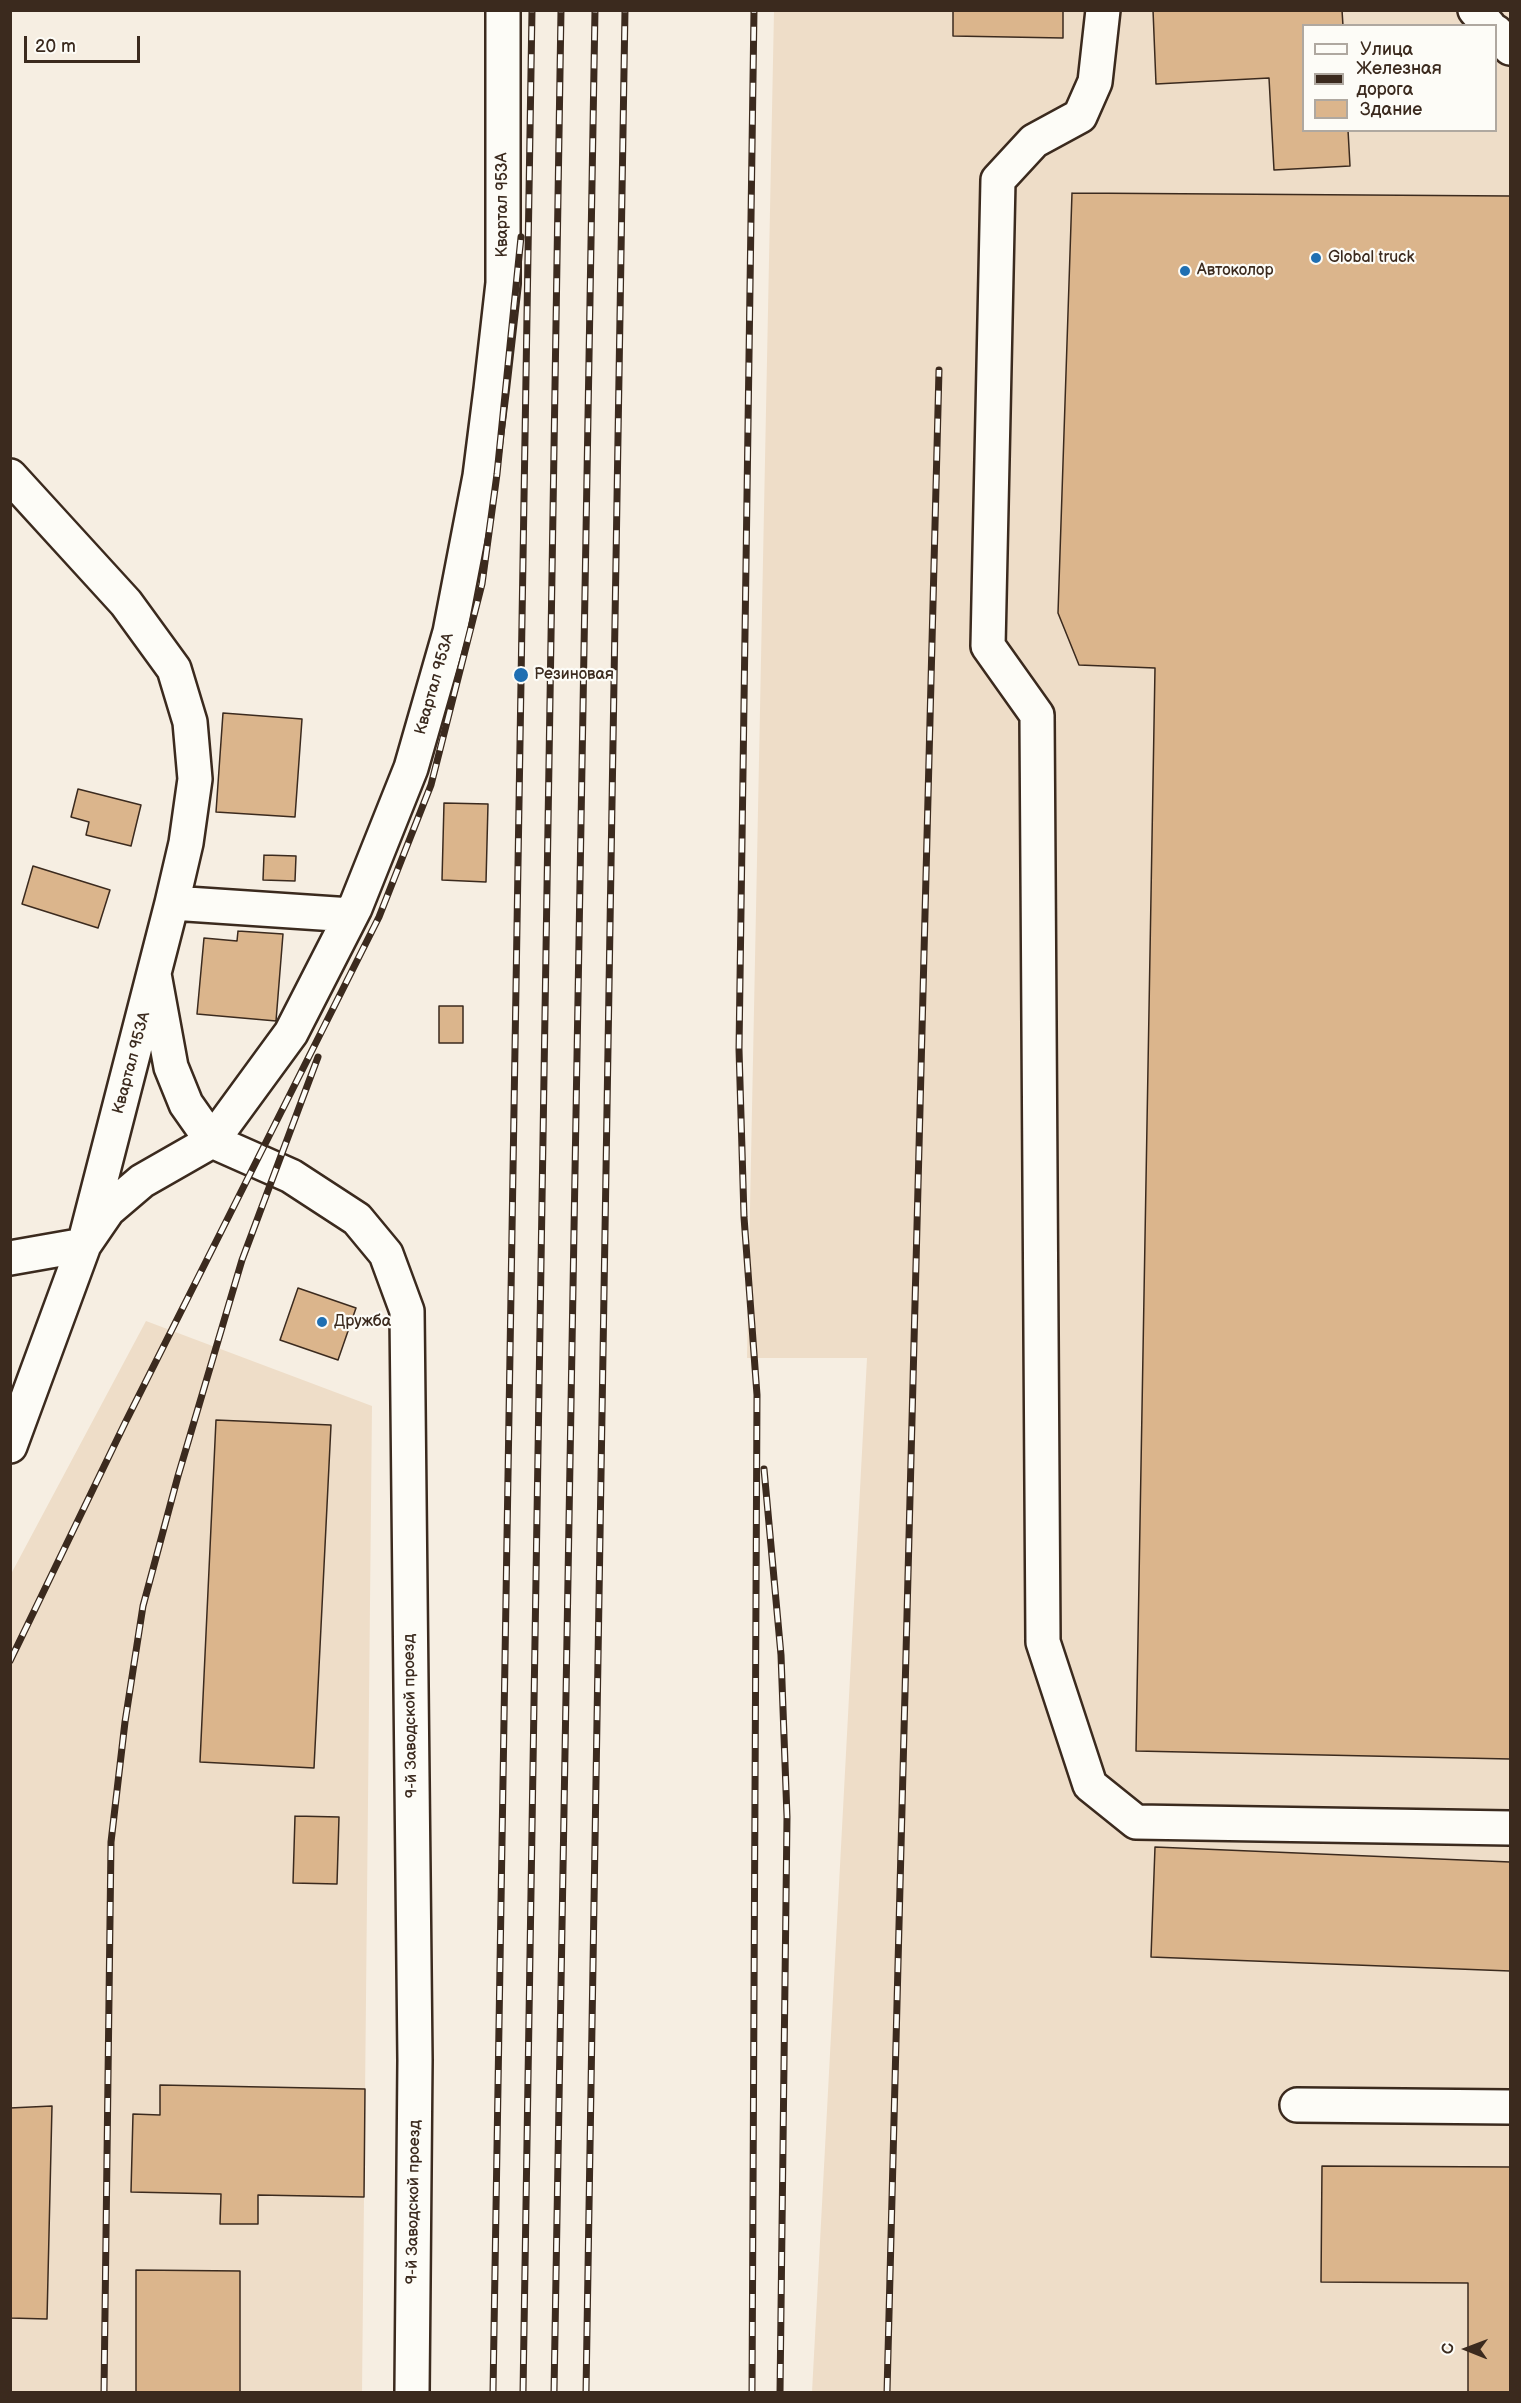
<!DOCTYPE html>
<html>
<head>
<meta charset="utf-8">
<style>
	body { margin:0 }
	#map { position:relative; width:1521px; height:2403px; overflow:hidden; background:#f6eee2; font-family:"Balsamiq Sans",sans-serif }
	canvas { display:block }
	.frame { position:absolute; inset:0; border:12px solid #3b2a1e; pointer-events:none }
	.legend { position:absolute; left:1302px; top:24px; width:195px; height:108px; box-sizing:border-box; background:#fdfcf7; border:2px solid #afa8a0; margin:0; padding:8px 10px; list-style:none; font-size:18px; color:#3b2a1e }
	.legend li { display:flex; align-items:center; gap:12px; height:30px }
	.legend b { width:30px; border:2px solid #afa8a0 }
	.north { position:absolute; left:1437px; top:2319px; width:60px; height:60px; -webkit-text-stroke:4px #fdfcf7; paint-order:stroke; rotate:271deg; font-size:16px; font-weight:700; line-height:24px; text-align:center; color:#3b2a1e }
	.north::after { content:''; display:block; margin:auto; width:21px; height:27px; background:#3b2a1e; clip-path:polygon(50% 0,100% 100%,50% 72%,0 100%) }
	.scale { position:absolute; left:24px; top:36px; width:116px; height:27px; box-sizing:border-box; border:3px solid #3b2a1e; border-top:0; padding-left:8px; font-size:18px; line-height:21px; white-space:nowrap; color:#3b2a1e; -webkit-text-stroke:4px #fdfcf7; paint-order:stroke }
</style>
</head>
<body>
<div id="map">
<canvas width="1521" height="2403"></canvas>
<div class="frame"></div>
<ul class="legend">
<li><b style="height:8px;background:#fdfcf7"></b>Улица</li>
<li><b style="height:8px;background:#3b2a1e"></b>Железная дорога</li>
<li><b style="height:16px;background:#dbb58c"></b>Здание</li>
</ul>
<div class="north">С</div>
<div class="scale">20 m</div>
</div>
<script>
const ctx = document.querySelector('canvas').getContext('2d');
ctx.lineJoin = 'round';
function fill(path, color) {
  ctx.fillStyle = color;
  ctx.fill(path, 'evenodd');
}
function shape(rows) {
  const path = new Path2D();
  for (const r of rows) {
    path.moveTo(r[0], r[1]);
    for (let i = 2; i < r.length; i += 2) path.lineTo(r[i], r[i + 1]);
  }
  return path;
}
function trace(path, color, width, dash) {
  ctx.strokeStyle = color;
  ctx.lineWidth = width;
  ctx.lineCap = dash ? 'butt' : 'round';
  ctx.setLineDash(dash || []);
  ctx.stroke(path);
}
function write(font, color, halo, rows, align = 'center') {
  ctx.font = font + ' "Balsamiq Sans",sans-serif';
  ctx.lineWidth = 4.5;
  ctx.setLineDash([]);
  ctx.textBaseline = 'middle';
  ctx.strokeStyle = halo;
  ctx.fillStyle = color;
  for (const [text, x, y, turn = 0] of rows) {
    ctx.save();
    ctx.translate(x, y);
    ctx.rotate((+turn || 0) * Math.PI / 180);
    ctx.textAlign = isNaN(turn) ? turn : align;
    if (halo) ctx.strokeText(text, 0, 0);
    ctx.fillText(text, 0, 0);
    ctx.restore();
  }
}
fill(shape([
	[774,11,1510,11,1510,2392,812,2392,867,1358,747,1358],
	[1304,26,1496,26,1496,130,1304,130],
	[146,1321,372,1406,362,2392,11,2392,11,1574]
]), '#eeddc8');
const building = shape([
	[953,10,1063,10,1063,38,953,36,953,10],
	[1153,10,1342,10,1343,26,1304,26,1304,130,1348,130,1350,166,1274,170,1269,78,1156,84,1153,10],
	[1072,193,1510,196,1510,1759,1136,1751,1155,668,1079,665,1058,613,1072,193],
	[223,713,302,719,295,817,216,812,223,713],
	[78,789,141,805,131,846,86,835,89,822,71,817,78,789],
	[444,803,488,804,486,882,442,880,444,803],
	[264,855,296,856,295,881,263,880,264,855],
	[33,866,110,890,98,928,22,904,33,866],
	[238,931,283,934,276,1021,197,1014,204,938,237,941,238,931],
	[439,1006,463,1006,463,1043,439,1043,439,1006],
	[298,1288,356,1308,338,1360,280,1340,298,1288],
	[216,1420,331,1425,314,1768,200,1762,216,1420],
	[295,1816,339,1817,337,1884,293,1883,295,1816],
	[1155,1847,1510,1862,1510,1971,1151,1957,1155,1847],
	[160,2085,365,2089,364,2197,258,2195,258,2224,220,2224,221,2194,131,2192,133,2114,160,2115,160,2085],
	[52,2106,47,2319,10,2318,10,2108,52,2106],
	[1322,2166,1510,2167,1510,2392,1468,2392,1468,2283,1321,2282,1322,2166],
	[136,2270,240,2271,240,2392,136,2392,136,2270]
]);
fill(building, '#dbb58c');
trace(building, '#3b2a1e', 1.5);
const minor = shape([
	[1103,10,1095,82,1080,116,1034,141,998,180,988,646,1037,715,1043,1642,1090,1785,1136,1822,1510,1828],
	[1475,10,1489,26],
	[1496,32,1510,48],
	[10,476,126,603,174,669,190,722,195,779,186,843,172,903,84,1245,10,1258],
	[172,903,351,915],
	[154,974,171,1067,186,1104,212,1141,291,1176,357,1219,386,1254,407,1311,415,2060,412,2392],
	[10,1446,84,1245,108,1210,142,1181,212,1141,291,1033,355,908,411,768,450,632,480,476,491,389,503,283,503,10],
	[1297,2105,1510,2107]
]);
trace(minor, '#3b2a1e', 38);
trace(minor, '#fdfcf7', 33);
const rail = shape([
	[764,1469,781,1655,787,1817,780,2392],
	[10,1661,125,1423,379,917,431,785,482,584,497,474,521,237],
	[104,2392,111,1842,125,1722,143,1606,178,1476,242,1260,318,1057],
	[493,2392,532,10],
	[523,2392,561,10],
	[554,2392,595,10],
	[586,2392,625,10],
	[752,2392,757,1395,744,1217,739,1049,754,10],
	[887,2392,939,370]
]);
trace(rail, '#3b2a1e', 7);
trace(rail, '#fdfcf7', 4.5, [14]);
for (const [x, y, r, color] of [
	[1316,258,6,"#1f6fb2"],
	[1185,271,6,"#1f6fb2"],
	[521,675,8,"#1f6fb2"],
	[322,1322,6,"#1f6fb2"]
]) {
  const dot = new Path2D();
  dot.arc(x, y, r, 0, 2 * Math.PI);
  ctx.fillStyle = color;
  ctx.fill(dot);
  trace(dot, '#fdfcf7', 2);
}
write('16px', '#3b2a1e', '#fdfcf7', [
	["Квартал 953А",503,205,-90],
	["Квартал 953А",435,684,-74],
	["Квартал 953А",132,1063,-75],
	["9-й Заводской проезд",411,1716,-91],
	["9-й Заводской проезд",414,2202,-89]
]);
write('16px', '#3b2a1e', '#fdfcf7', [
	["Global truck",1328,258],
	["Автоколор",1197,271],
	["Резиновая",534,675],
	["Дружба",334,1322]
], 'left');
</script>
</body>
</html>
